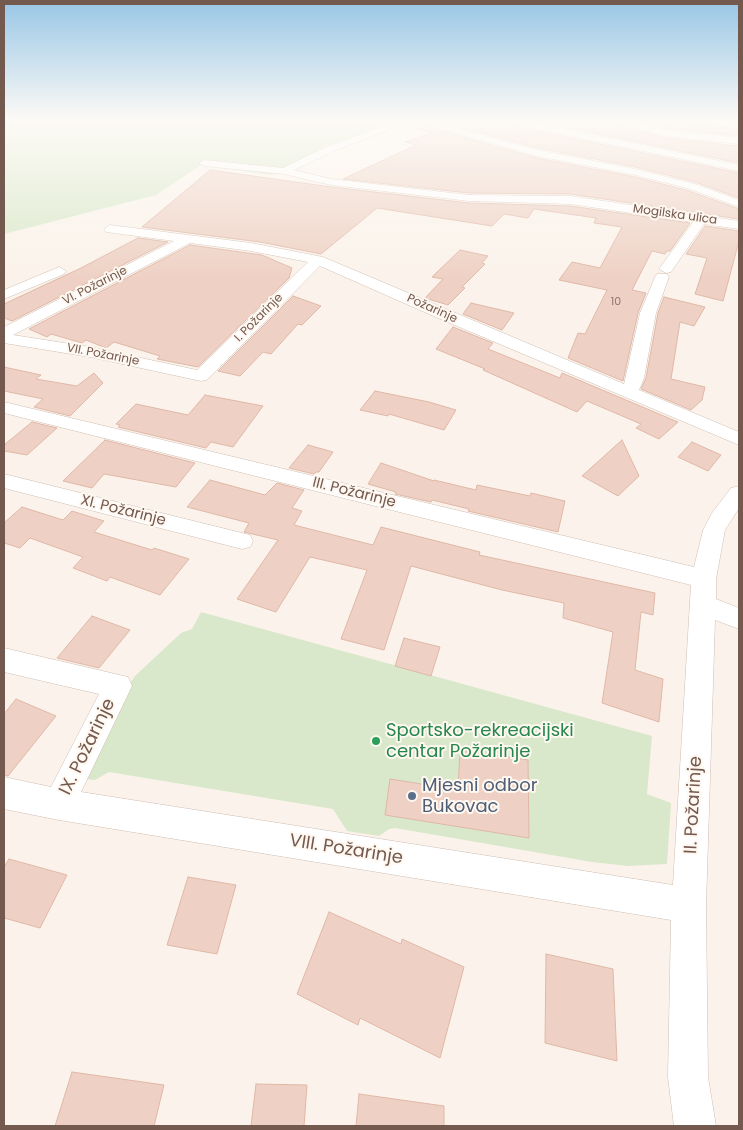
<!DOCTYPE html>
<html>
<head>
<meta charset="utf-8">
<style>
	body { margin:0 }
	#map { position:relative; width:743px; height:1130px; overflow:hidden; background:#fbf3eb; font-family:Poppins,sans-serif }
	canvas { display:block }
	.frame { position:absolute; inset:0; border:5px solid #74594f; pointer-events:none }
</style>
</head>
<body>
<div id="map">
<canvas width="743" height="1130"></canvas>
<div class="frame"></div>
</div>
<script>
const ctx = document.querySelector('canvas').getContext('2d');
ctx.lineJoin = 'round';
function fill(path, color) {
  ctx.fillStyle = color;
  ctx.fill(path, 'evenodd');
}
function shape(rows) {
  const path = new Path2D();
  for (const r of rows) {
    path.moveTo(r[0], r[1]);
    for (let i = 2; i < r.length; i += 2) path.lineTo(r[i], r[i + 1]);
  }
  return path;
}
function trace(path, color, width, dash) {
  ctx.strokeStyle = color;
  ctx.lineWidth = width;
  ctx.lineCap = dash ? 'butt' : 'round';
  ctx.setLineDash(dash || []);
  ctx.stroke(path);
}
function write(font, color, halo, rows, align = 'center') {
  ctx.font = font + ' Poppins,sans-serif';
  ctx.lineWidth = 4;
  ctx.setLineDash([]);
  ctx.textBaseline = 'middle';
  ctx.strokeStyle = halo;
  ctx.fillStyle = color;
  for (const [text, x, y, turn = 0] of rows) {
    ctx.save();
    ctx.translate(x, y);
    ctx.rotate((+turn || 0) * Math.PI / 180);
    ctx.textAlign = isNaN(turn) ? turn : align;
    if (halo) ctx.strokeText(text, 0, 0);
    ctx.fillText(text, 0, 0);
    ctx.restore();
  }
}
fill(shape([
	[4,121,390,121,395,128,271,175,201,165,156,195,4,234],
	[201,612,652,736,647,794,671,803,667,864,628,866,592,862,395,828,389,829,379,836,347,831,333,809,109,772,95,780,85,779,128,686,135,676,181,633,192,629]
]), '#d9e8ca');
const building = shape([
	[436,121,507,121,514,126,739,173,739,198,695,182,635,167,538,148,436,121],
	[536,121,611,121,614,125,667,138,739,146,739,163,536,121],
	[638,121,660,121,739,129,739,136,667,128,638,121],
	[417,124,537,158,635,177,686,190,739,209,739,219,570,194,469,193,343,179,416,145,405,142,432,133,417,129,417,124],
	[210,170,331,187,469,203,570,206,690,223,670,251,667,251,665,254,652,251,632,290,646,293,638,313,623,381,568,358,578,333,585,334,607,290,559,280,572,262,600,268,622,227,594,223,596,218,534,209,528,218,504,214,492,226,377,208,321,254,260,242,142,227,210,170],
	[705,226,739,231,739,241,723,301,695,294,707,258,686,254,705,226],
	[138,238,168,242,12,321,4,318,4,304,81,268,138,238],
	[190,245,262,255,292,268,289,278,198,367,157,359,160,356,114,342,106,348,86,340,82,343,51,334,47,337,29,329,190,245],
	[460,250,488,256,482,263,485,264,462,287,465,288,448,305,425,298,443,279,432,277,460,250],
	[293,296,321,306,302,325,298,324,271,354,263,352,240,376,218,371,293,296],
	[664,297,705,307,694,326,680,322,671,379,705,387,702,400,691,410,641,389,646,378,658,313,664,297],
	[471,303,514,313,502,330,463,314,471,303],
	[453,327,493,343,488,349,560,378,562,373,678,422,659,439,636,428,641,424,587,401,577,412,483,370,485,369,436,349,453,327],
	[4,367,41,375,36,379,77,386,94,373,103,383,70,416,34,407,43,399,4,391,4,367],
	[375,391,429,402,456,410,444,430,389,414,388,416,360,410,375,391],
	[205,395,263,406,233,447,211,442,206,448,118,427,120,425,116,424,136,404,188,415,205,395],
	[32,422,57,428,27,455,4,451,4,445,32,422],
	[105,440,195,463,176,487,104,474,92,488,63,481,105,440],
	[622,440,639,476,618,496,582,476,622,440],
	[692,442,721,455,708,471,678,457,692,442],
	[308,445,333,452,319,472,316,472,314,474,289,468,308,445],
	[381,463,434,481,434,480,476,490,477,485,530,496,531,493,565,501,558,532,468,511,469,509,432,500,431,502,395,494,396,492,368,484,381,463],
	[210,480,265,495,277,483,304,490,292,508,302,511,294,525,373,545,381,527,480,552,479,555,655,593,653,615,641,612,635,670,663,679,659,722,602,703,613,632,563,618,564,603,502,590,411,566,384,650,341,639,367,570,310,557,276,612,237,599,278,540,244,532,249,523,187,507,210,480],
	[22,507,63,520,72,511,104,521,94,532,152,550,154,548,189,559,160,595,110,577,107,581,73,568,83,557,30,538,20,548,4,543,4,523,22,507],
	[92,616,130,630,99,668,57,658,92,616],
	[404,638,440,647,431,676,395,666,404,638],
	[16,699,56,716,8,776,4,775,4,714,16,699],
	[460,750,528,760,529,838,385,815,390,779,458,790,460,750],
	[9,859,67,875,40,928,4,918,4,867,9,859],
	[188,877,236,885,217,954,167,945,188,877],
	[329,912,401,944,402,939,464,967,440,1058,360,1018,358,1025,297,994,329,912],
	[546,954,613,969,617,1061,545,1043,546,954],
	[72,1072,164,1085,154,1126,55,1126,72,1072],
	[256,1084,307,1085,304,1126,251,1126,256,1084],
	[359,1094,444,1106,444,1126,356,1126,359,1094]
]);
fill(building, '#eed1c4');
trace(building, '#e0b7a6', 1);
const minor = shape([
	[397,121,410,121,334,151,294,170,331,179,469,195,570,196,739,221,739,229,704,224,671,272,666,273,659,269,693,222,570,204,469,201,331,185,284,174,204,166,199,163,204,160,283,168,326,147,397,121],
	[414,121,429,121,538,150,635,169,695,184,739,200,739,207,687,188,635,175,537,156,414,121],
	[509,121,527,121,739,165,739,171,514,124,509,121],
	[110,225,251,243,323,257,624,384,640,313,655,277,657,274,667,274,669,277,656,313,644,378,639,390,739,432,739,445,438,318,320,266,207,380,201,381,90,357,4,343,4,327,174,241,106,232,104,229,110,225],
	[190,243,251,251,308,262,197,370,90,347,13,335,190,243],
	[59,267,66,271,64,274,4,299,4,290,59,267],
	[4,402,694,567,703,530,712,513,731,488,739,486,739,508,725,530,716,579,716,599,739,608,739,629,715,620,706,905,708,1077,716,1126,674,1126,668,1077,671,920,59,820,4,809,4,777,51,787,99,694,4,672,4,648,128,677,132,686,81,792,673,885,691,585,4,413,4,402],
	[4,474,242,533,250,535,253,541,250,547,242,549,4,488,4,474]
]);
const tertiary = shape([
	[613,121,631,121,667,130,739,138,739,144,667,136,614,123,613,121]
]);
trace(minor, '#cfbdb3', 1);
trace(tertiary, '#cfbdb3', 1);
fill(minor, '#fff');
fill(tertiary, '#fff');
const sky = ctx.createLinearGradient(0, 0, 0, 279);
sky.addColorStop(0, '#98c6e6');
sky.addColorStop(0.43, '#fdfaf6');
sky.addColorStop(1, '#fdfaf600');
ctx.fillStyle = sky;
ctx.fillRect(0, 0, 743, 279);
for (const [x, y, r, color] of [
	[376,741,5,"#2e9e5b"],
	[412,796,5,"#5c6f8a"]
]) {
  const dot = new Path2D();
  dot.arc(x, y, r, 0, 2 * Math.PI);
  ctx.fillStyle = color;
  ctx.fill(dot);
  trace(dot, '#fef8f1', 2);
}
write('11px', '#92776c', null, [
	["10",616,302]
]);
write('12px', '#74594f', '#fef8f1', [
	["Mogilska ulica",675,215,8],
	["VI. Požarinje",95,286,-27],
	["Požarinje",432,309,24],
	["I. Požarinje",259,318,-45],
	["VII. Požarinje",103,355,11]
]);
write('15px', '#74594f', '#fef8f1', [
	["III. Požarinje",354,493,14],
	["XI. Požarinje",123,511,14]
]);
write('18px', '#27864d', '#fef8f1', [
	["Sportsko-rekreacijski",386,731],
	["centar Požarinje",386,752]
], 'left');
write('18px', '#74594f', '#fef8f1', [
	["IX. Požarinje",88,747,-64],
	["II. Požarinje",694,805,-87],
	["VIII. Požarinje",346,850,9]
]);
write('18px', '#4e5e75', '#fef8f1', [
	["Mjesni odbor",422,786],
	["Bukovac",422,807]
], 'left');
</script>
</body>
</html>
